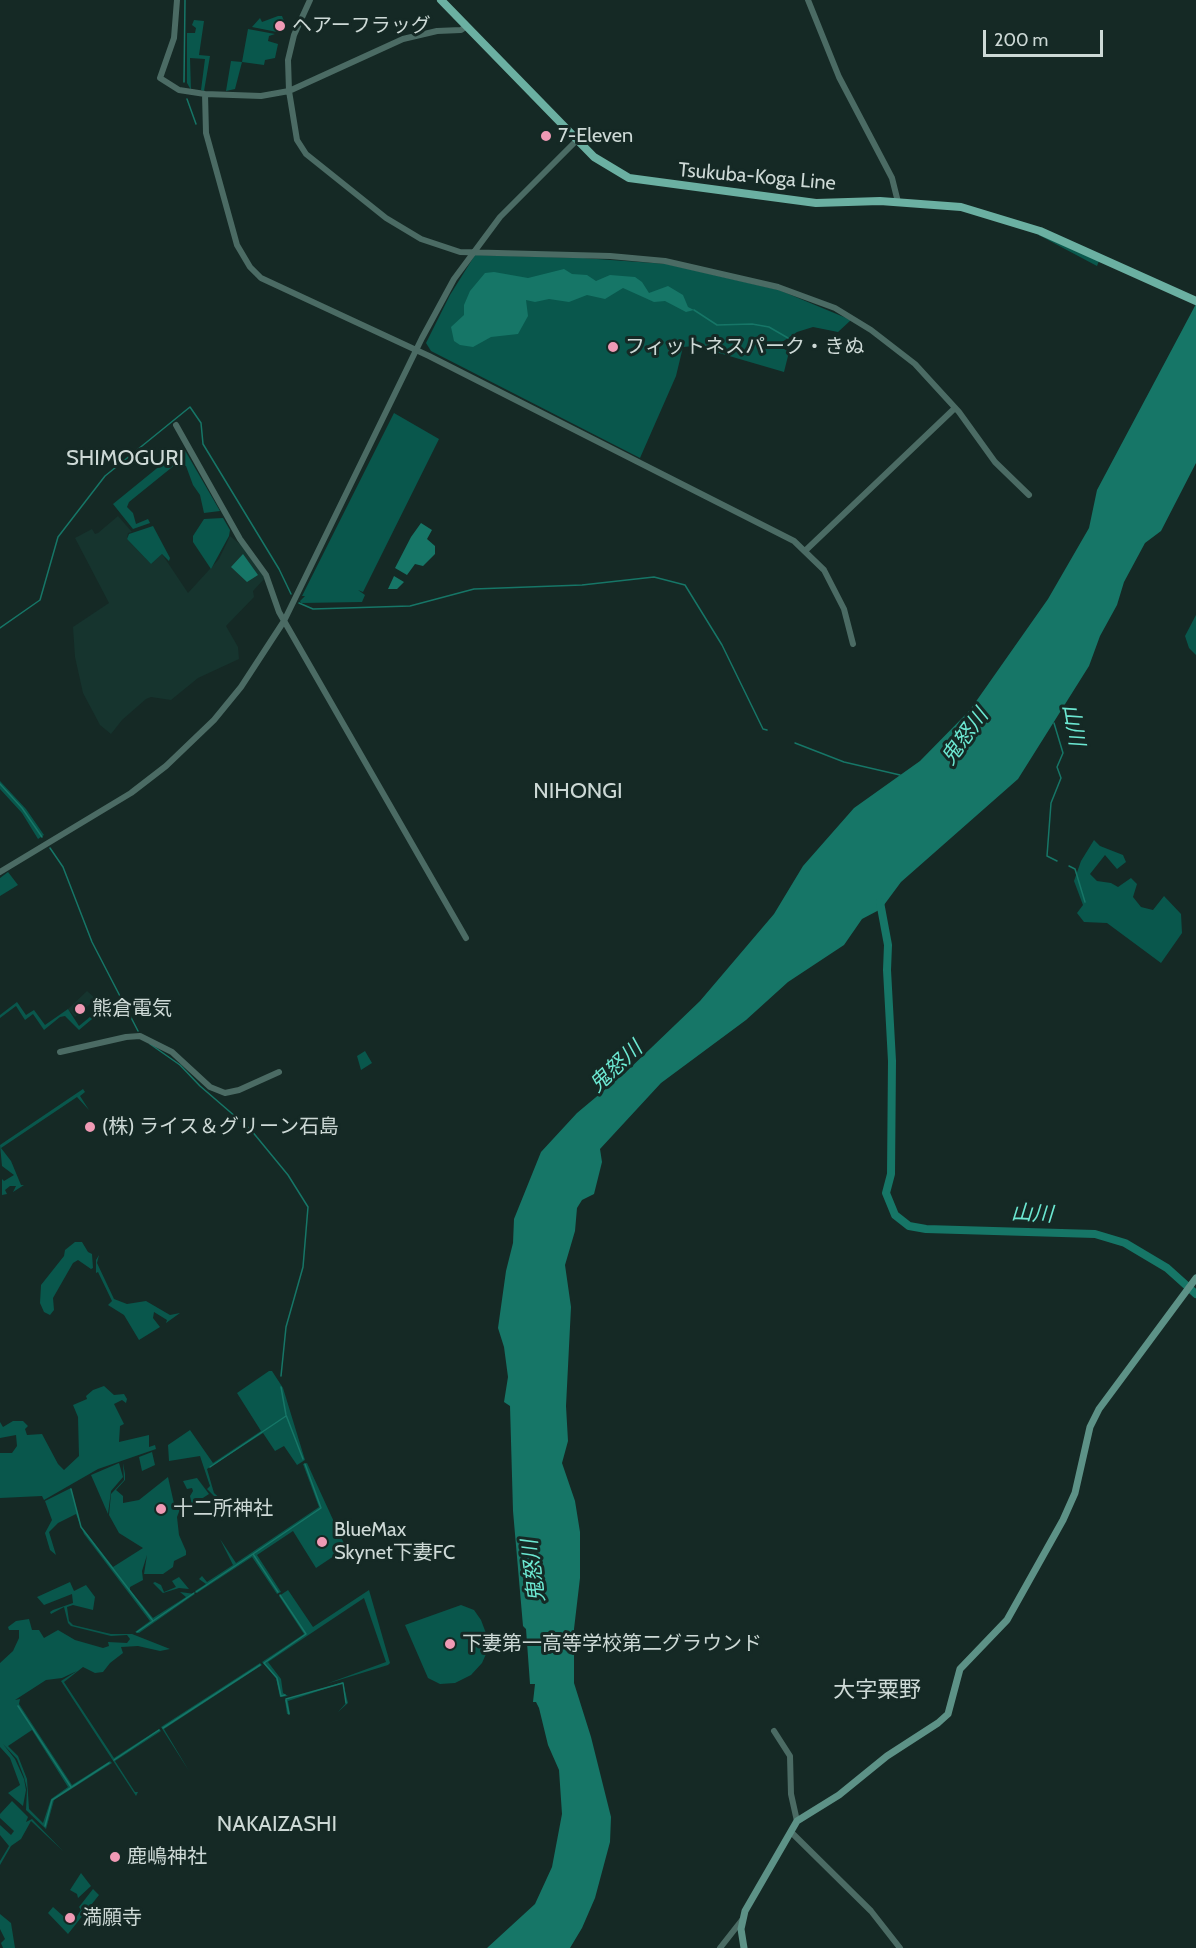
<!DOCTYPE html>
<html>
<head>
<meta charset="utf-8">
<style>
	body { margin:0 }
	#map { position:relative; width:1196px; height:1948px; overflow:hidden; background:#152925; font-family:Cabin,sans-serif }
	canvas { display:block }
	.scale { position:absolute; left:983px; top:30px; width:120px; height:27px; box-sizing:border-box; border:3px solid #cdd9d6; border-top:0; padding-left:8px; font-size:18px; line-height:21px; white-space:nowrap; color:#cdd9d6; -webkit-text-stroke:4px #152925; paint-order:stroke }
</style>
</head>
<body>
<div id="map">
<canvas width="1196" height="1948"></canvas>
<div class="scale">200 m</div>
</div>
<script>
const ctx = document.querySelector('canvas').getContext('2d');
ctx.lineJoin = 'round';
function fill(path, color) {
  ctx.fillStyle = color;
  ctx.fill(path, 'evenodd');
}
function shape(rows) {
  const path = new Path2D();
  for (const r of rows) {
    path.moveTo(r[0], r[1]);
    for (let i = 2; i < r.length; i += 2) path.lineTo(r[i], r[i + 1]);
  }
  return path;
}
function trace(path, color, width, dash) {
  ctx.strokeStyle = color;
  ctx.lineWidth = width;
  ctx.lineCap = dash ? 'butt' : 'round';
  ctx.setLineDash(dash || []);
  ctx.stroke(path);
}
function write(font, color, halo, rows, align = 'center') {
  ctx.font = font + ' Cabin,"Noto Sans JP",sans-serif';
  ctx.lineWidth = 6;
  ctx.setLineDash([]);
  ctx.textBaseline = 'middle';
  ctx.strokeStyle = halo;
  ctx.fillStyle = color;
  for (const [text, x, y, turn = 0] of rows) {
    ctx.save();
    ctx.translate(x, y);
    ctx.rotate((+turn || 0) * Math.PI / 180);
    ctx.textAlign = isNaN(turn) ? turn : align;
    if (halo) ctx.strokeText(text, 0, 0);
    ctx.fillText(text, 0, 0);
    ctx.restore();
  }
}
fill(shape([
	[118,516,132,532,128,533,127,539,151,564,162,554,188,593,219,559,230,536,241,545,265,578,253,591,254,597,226,626,238,647,239,659,198,678,171,700,151,697,146,699,122,720,111,734,100,725,83,693,75,657,73,627,109,603,75,538,92,529,95,534,98,533],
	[87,991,96,999,75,1017,68,1009]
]), '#16342e');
fill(shape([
	[278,16,282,16,284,21,279,21,277,32,252,27,260,18,262,22],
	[194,20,204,21,199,55,210,56,204,91,201,90,205,59,190,58,191,90,187,83,187,33,195,33,196,28,192,25],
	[248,29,275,34,269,36,268,41,278,44,275,58,265,60,264,65,242,62,235,89,226,91,231,61,242,62],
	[1033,232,1099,261,1097,266],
	[475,255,583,258,667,264,779,290,851,320,838,332,813,327,797,332,779,344,779,346,789,352,784,372,695,346,683,347,676,376,640,458,431,351,426,343,450,295],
	[394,413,439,439,365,588,363,592,358,590,365,595,362,602,301,603,300,601,305,596,302,596],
	[183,447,220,511,204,513,200,495,193,485,186,466,176,464,129,502,127,507,133,513,136,524,148,519,150,523,133,529,113,504],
	[223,518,230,530,229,536,211,569,193,542,193,536,204,519],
	[153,526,170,558,169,561,162,554,151,564,127,539,129,534],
	[1196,615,1196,655,1189,648,1185,636],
	[0,781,26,809,44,835,38,839,22,813,0,789],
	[1094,840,1100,846,1123,855,1126,862,1117,869,1105,855,1090,874,1097,881,1111,883,1118,887,1131,878,1137,884,1133,897,1141,907,1153,910,1164,896,1181,914,1182,933,1161,963,1107,923,1084,922,1077,913,1083,905,1074,881,1081,861],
	[8,872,18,885,0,896,0,878],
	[17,1002,26,1015,34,1010,45,1025,68,1009,79,1026,102,1007,104,1009,79,1030,65,1016,60,1017,44,1030,33,1014,25,1020,16,1006,0,1018,0,1015],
	[365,1051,372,1063,361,1070,357,1056],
	[83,1089,85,1092,80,1096,89,1110,77,1097,1,1148,11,1161,21,1185,24,1185,13,1192,16,1186,10,1186,5,1190,7,1194,2,1195,2,1179,4,1181,14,1175,2,1166,0,1145],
	[75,1242,82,1242,88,1252,92,1254,93,1268,91,1269,78,1260,73,1263,53,1298,54,1310,50,1315,44,1312,40,1303,41,1285,64,1256,65,1250],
	[99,1255,97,1263,114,1299,127,1304,146,1301,170,1315,180,1313,166,1323,167,1320,154,1312,153,1318,160,1327,139,1340,124,1315,108,1305,112,1301,98,1272,96,1273,96,1260],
	[269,1371,272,1371,283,1388,305,1460,297,1465,284,1446,275,1451,263,1433,207,1469,214,1493,232,1509,228,1510,207,1489,210,1486,200,1456,169,1461,168,1445,190,1430,213,1463,261,1431,237,1393],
	[104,1386,114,1395,124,1394,127,1399,126,1403,122,1400,114,1404,124,1424,120,1426,119,1442,149,1435,149,1447,155,1445,156,1449,98,1469,44,1500,42,1496,0,1498,0,1453,12,1453,17,1446,16,1435,0,1438,0,1422,3,1427,13,1421,23,1421,28,1426,25,1429,27,1435,42,1434,58,1464,64,1470,79,1456,78,1417,73,1405,87,1399,86,1396,93,1390],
	[152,1452,155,1465,142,1471,139,1457],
	[119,1463,123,1477,111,1491,108,1514,91,1475],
	[123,1463,125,1474,125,1480,116,1490,123,1496,123,1503,139,1500,168,1477,175,1508,180,1509,177,1517,179,1535,186,1551,186,1555,174,1561,173,1567,163,1574,144,1574,147,1555,142,1571,143,1580,130,1587,130,1590,153,1618,186,1597,180,1592,195,1594,139,1633,135,1632,150,1621,84,1534,76,1514,58,1523,49,1532,56,1555,50,1550,45,1533,52,1520,45,1501,71,1488,81,1526,113,1567,143,1548,119,1533,109,1515,111,1494,124,1480],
	[307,1463,346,1548,316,1568,293,1531,257,1555,281,1592,277,1594,252,1557,197,1593,195,1591,206,1584,199,1579,202,1576,207,1582,233,1565,220,1539,236,1563,319,1507,303,1464],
	[197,1478,209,1494,192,1505,190,1496,193,1491,192,1488,187,1489,183,1481],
	[179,1577,189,1589,179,1588,163,1593,153,1583,155,1582,161,1585,164,1592,176,1587,172,1581],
	[70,1582,74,1591,86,1585,95,1597,93,1610,73,1605,67,1607,69,1621,73,1625,111,1634,132,1634,170,1649,160,1651,138,1646,121,1647,123,1653,110,1663,103,1672,95,1673,83,1667,64,1682,114,1758,159,1729,161,1731,115,1761,135,1792,138,1792,136,1796,61,1681,77,1671,62,1678,46,1680,15,1700,20,1699,19,1704,72,1785,110,1761,112,1763,54,1800,46,1829,26,1810,27,1789,24,1777,17,1759,3,1744,15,1759,24,1779,26,1790,23,1806,8,1793,20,1785,10,1758,0,1747,0,1663,13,1651,19,1638,19,1630,9,1630,8,1627,16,1621,29,1619,32,1630,39,1630,44,1638,58,1630,75,1640,103,1648,109,1646,108,1642,127,1643,130,1639,127,1635,111,1636,71,1626,68,1623,64,1607,51,1614,50,1612,53,1610,73,1603,72,1594,44,1605,37,1597],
	[32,1730,68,1787,51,1799,43,1823,29,1809,27,1779,18,1756,8,1746],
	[288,1590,313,1627,369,1590,390,1663,388,1665,326,1684,386,1662,364,1598,268,1662,281,1679,283,1693,288,1696,280,1697,276,1678,262,1662,304,1634,279,1596],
	[461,1605,474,1610,481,1620,487,1636,486,1654,482,1663,471,1675,455,1683,440,1684,428,1678,405,1625],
	[260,1663,262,1665,164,1729,189,1771,161,1727],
	[343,1682,348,1703,338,1712,346,1703,343,1683,288,1701,290,1714,287,1714,285,1700],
	[12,1801,28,1817,26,1822,32,1819,63,1851,31,1821,21,1839,11,1846,0,1865,0,1861,9,1846,0,1835,0,1825,11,1835,14,1831,0,1818,0,1814],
	[81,1873,91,1886,78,1898,77,1894,70,1890],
	[93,1889,99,1895,68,1934,48,1913,53,1907,72,1924,81,1910,79,1907],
	[0,1914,11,1923,15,1948,3,1948,1,1943,5,1939,0,1929]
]), '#09574c');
fill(shape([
	[564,269,572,274,587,275,596,281,610,275,635,277,642,282,649,293,668,286,683,295,688,307,694,310,686,312,665,301,654,302,623,288,605,299,587,295,569,302,549,299,535,302,526,300,528,316,518,334,491,337,473,347,460,345,454,341,451,327,464,315,464,305,470,291,485,273,494,272,528,278],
	[1196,304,1196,463,1161,531,1145,543,1124,582,1117,605,1100,636,1089,666,1018,779,901,882,881,909,862,919,844,945,788,982,746,1020,661,1083,600,1149,602,1162,594,1194,582,1200,577,1208,575,1231,565,1265,571,1307,566,1406,568,1441,562,1463,575,1501,580,1532,580,1578,574,1629,574,1683,591,1737,611,1817,610,1842,595,1898,582,1928,570,1948,487,1948,535,1904,552,1867,562,1814,559,1770,548,1745,539,1708,536,1702,533,1702,535,1684,530,1684,526,1629,523,1626,513,1511,510,1406,504,1402,508,1377,504,1347,498,1328,506,1271,513,1243,514,1219,541,1152,577,1113,626,1072,700,1001,774,914,803,866,854,808,920,761,970,710,1048,599,1089,528,1097,490],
	[421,523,432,530,427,539,435,546,435,554,423,566,415,564,407,575,395,568,411,537],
	[243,554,258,575,247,582,231,567],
	[394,576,404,582,397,589,388,589]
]), '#167667');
trace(shape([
	[184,82,185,0],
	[187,99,196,124],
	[694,310,717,325,752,324,769,327,788,338],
	[299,603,313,609,410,606,474,589,582,585,654,577,685,585,722,645,763,729,767,730],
	[0,628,40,600,58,537,105,476,190,407,201,423,203,444,279,569,291,594],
	[1054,723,1063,753,1057,767,1061,778,1051,803,1047,856,1057,861],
	[795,743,844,762,900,775],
	[0,784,22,808,42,837],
	[50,848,63,867,92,942,138,1031],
	[1069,866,1075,869,1085,902],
	[150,1044,180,1065,200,1086,251,1130,288,1175,308,1207,303,1267,286,1327,281,1376],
	[281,1387,286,1415,303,1459],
	[210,1467,286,1416],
	[71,1489,81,1527,153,1621,194,1593],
	[196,1592,253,1554],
	[278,1592,253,1554,321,1508,305,1464],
	[280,1595,306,1634,264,1663,277,1678,281,1696,285,1695],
	[137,1632,153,1621],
	[286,1699,343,1683,346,1703],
	[286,1700,289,1714],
	[18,1706,71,1787],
	[163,1728,260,1665],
	[114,1760,159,1730],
	[45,1826,52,1800,109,1763]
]), '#167667', 1.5);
trace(shape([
	[880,902,888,945,887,970,892,1061,891,1174,886,1193,895,1215,909,1226,926,1229,1095,1234,1125,1243,1167,1268,1196,1294]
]), '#167667', 8);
trace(shape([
	[177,0,174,38,160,78,179,90,205,94,261,96,289,91,403,39,437,31,461,30,467,26],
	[310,0,294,35,288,60,289,91,297,140,306,154,386,218,421,239,460,252,610,256,665,261,778,287,835,308,871,330,915,364,959,412,995,462,1029,495],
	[808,0,839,77,892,178,898,202],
	[205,94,206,133,237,245,250,267,261,278,429,356,794,541,824,570,844,609,853,644],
	[176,425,240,539,266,575,279,612,466,938],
	[806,550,955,408],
	[0,872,131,793,166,766,214,720,241,687,284,621,422,338,454,279,500,217,577,140],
	[60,1052,126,1037,140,1036,172,1052,210,1087,225,1093,239,1090,279,1072],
	[774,1731,790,1756,791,1794,797,1821],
	[791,1832,871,1911,900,1948],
	[720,1948,742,1920]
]), '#4b6b64', 6);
trace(shape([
	[744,1948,741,1929,745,1911,797,1821,839,1795,887,1756,938,1723,948,1714,960,1669,1007,1620,1063,1520,1075,1493,1090,1427,1099,1409,1196,1278]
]), '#5d9287', 7);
trace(shape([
	[441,0,594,157,629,178,816,203,880,201,961,207,1040,231,1196,301]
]), '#6bb0a2', 8);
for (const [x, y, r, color] of [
	[280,26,6,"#f09ab5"],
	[546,136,6,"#f09ab5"],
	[613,347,6,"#f09ab5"],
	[80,1009,6,"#f09ab5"],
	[90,1127,6,"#f09ab5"],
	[161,1509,6,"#f09ab5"],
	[322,1542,6,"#f09ab5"],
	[450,1644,6,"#f09ab5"],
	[115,1857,6,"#f09ab5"],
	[70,1918,6,"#f09ab5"]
]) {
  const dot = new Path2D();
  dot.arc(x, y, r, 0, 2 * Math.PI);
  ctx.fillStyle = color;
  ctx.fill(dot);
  trace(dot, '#152925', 2);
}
write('20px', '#cdd9d6', '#152925', [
	["ヘアーフラッグ",292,26],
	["7-Eleven",558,136],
	["フィットネスパーク・きぬ",625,347],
	["熊倉電気",92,1009],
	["(株) ライス＆グリーン石島",102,1127],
	["十二所神社",173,1509],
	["BlueMax",334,1530],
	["Skynet下妻FC",334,1553],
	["下妻第一高等学校第二グラウンド",462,1644],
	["鹿嶋神社",127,1857],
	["満願寺",82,1918]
], 'left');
write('20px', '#cdd9d6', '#152925', [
	["Tsukuba-Koga Line",757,177,5]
]);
write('italic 21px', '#6ce8d2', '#152925', [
	["山川",1073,725,80],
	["鬼怒川",965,737,-54],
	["鬼怒川",616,1067,-43],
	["山川",1032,1214,3],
	["鬼怒川",534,1571,-97]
]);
write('22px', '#cdd9d6', '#152925', [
	["SHIMOGURI",125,459],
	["NIHONGI",578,792],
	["大字粟野",877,1691],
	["NAKAIZASHI",277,1825]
]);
</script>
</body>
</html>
